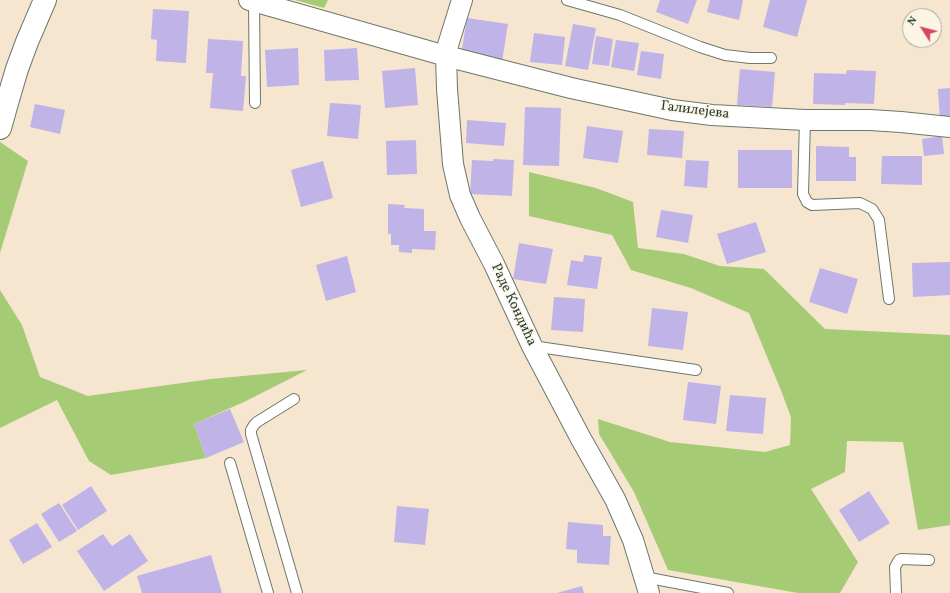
<!DOCTYPE html>
<html>
<head>
<meta charset="utf-8">
<style>
	body { margin:0 }
	#map { position:relative; width:950px; height:593px; overflow:hidden; background:#f7e6cf; font-family:Vollkorn,serif }
	canvas { display:block }
	.north { position:absolute; left:902px; top:8px; width:40px; height:40px; box-sizing:border-box; background:#fcf5e5; border:1px solid #a4ab9e; border-radius:50%; rotate:306deg; font-size:11px; font-weight:700; line-height:16px; text-align:center; color:#1f3d34 }
	.north::after { content:''; display:block; margin:auto; width:14px; height:18px; background:#d1495b; clip-path:polygon(50% 0,100% 100%,50% 72%,0 100%) }
</style>
</head>
<body>
<div id="map">
<canvas width="950" height="593"></canvas>
<div class="north">N</div>
</div>
<script>
const ctx = document.querySelector('canvas').getContext('2d');
ctx.lineJoin = 'round';
function fill(path, color) {
  ctx.fillStyle = color;
  ctx.fill(path, 'evenodd');
}
function shape(rows) {
  const path = new Path2D();
  for (const r of rows) {
    path.moveTo(r[0], r[1]);
    for (let i = 2; i < r.length; i += 2) path.lineTo(r[i], r[i + 1]);
  }
  return path;
}
function trace(path, color, width, dash) {
  ctx.strokeStyle = color;
  ctx.lineWidth = width;
  ctx.lineCap = dash ? 'butt' : 'round';
  ctx.setLineDash(dash || []);
  ctx.stroke(path);
}
function write(font, color, halo, rows, align = 'center') {
  ctx.font = font + ' Vollkorn,serif';
  ctx.lineWidth = 3;
  ctx.setLineDash([]);
  ctx.textBaseline = 'middle';
  ctx.strokeStyle = halo;
  ctx.fillStyle = color;
  for (const [text, x, y, turn = 0] of rows) {
    ctx.save();
    ctx.translate(x, y);
    ctx.rotate((+turn || 0) * Math.PI / 180);
    ctx.textAlign = isNaN(turn) ? turn : align;
    if (halo) ctx.strokeText(text, 0, 0);
    ctx.fillText(text, 0, 0);
    ctx.restore();
  }
}
fill(shape([
	[295,0,328,0,324,8],
	[0,142,28,161,0,253],
	[529,172,596,188,633,202,638,248,684,254,720,266,764,269,825,329,950,335,950,525,918,530,903,442,847,441,845,472,811,489,858,562,840,593,798,593,668,570,634,492,599,434,598,419,670,442,765,452,790,445,791,417,782,393,749,313,691,288,631,270,612,235,529,216],
	[0,290,22,325,40,377,88,396,211,379,307,370,244,402,194,424,206,458,111,475,89,461,57,400,0,428]
]), '#a5cb75');
fill(shape([
	[660,0,697,0,688,24,656,12],
	[710,0,743,0,739,20,707,12],
	[770,0,807,0,797,37,763,27],
	[153,9,189,11,186,63,156,61,157,40,151,39],
	[467,18,508,24,502,62,461,55],
	[573,24,596,28,588,70,565,66],
	[534,33,565,37,562,65,530,62],
	[596,36,613,39,609,66,592,64],
	[208,39,243,41,241,76,246,76,243,111,210,108,213,73,206,73],
	[616,40,639,43,634,71,611,67],
	[298,48,299,85,267,87,265,50],
	[357,48,359,80,325,81,324,50],
	[641,51,664,54,661,79,637,75],
	[415,68,418,105,385,108,382,71],
	[740,69,775,72,772,107,737,105],
	[847,70,876,71,874,104,845,103,845,105,813,104,814,73,846,74],
	[950,88,950,121,940,122,938,89],
	[330,103,361,105,358,139,327,136],
	[35,104,65,110,60,134,30,127],
	[525,107,561,108,559,166,523,165],
	[467,120,506,123,504,146,466,143],
	[587,126,623,131,618,163,583,158],
	[649,129,684,131,682,158,647,155],
	[942,136,944,154,924,156,922,139],
	[416,140,417,174,387,175,386,141],
	[816,146,849,147,849,157,856,157,856,181,816,181],
	[738,150,792,150,792,188,738,188],
	[882,156,922,156,922,185,881,184],
	[493,159,514,160,512,196,470,194,472,160,493,161,493,165],
	[686,160,709,161,707,188,684,186],
	[323,161,333,198,301,207,291,170],
	[388,204,405,205,404,208,424,209,424,231,436,231,435,250,412,249,412,253,399,252,399,245,391,245,391,234,388,234],
	[661,210,693,215,688,243,656,237],
	[756,222,766,252,727,264,717,234],
	[519,243,553,249,546,284,513,279],
	[584,255,602,257,597,289,567,285,571,260,583,262],
	[347,256,356,292,326,301,316,265],
	[950,262,950,295,913,297,912,263],
	[820,268,858,279,847,314,809,302],
	[554,297,585,299,583,332,551,330],
	[652,308,688,312,683,350,648,346],
	[688,382,721,386,716,424,683,420],
	[730,395,766,398,763,434,726,431],
	[230,409,244,442,206,458,194,424],
	[91,486,107,511,78,530,62,505],
	[869,491,890,523,859,542,839,510],
	[59,503,77,531,59,542,41,514],
	[397,506,429,509,425,545,394,542],
	[568,522,603,525,603,536,611,536,609,565,577,563,577,550,566,549],
	[37,523,52,547,23,564,9,540],
	[103,534,112,546,130,534,148,561,104,591,77,551],
	[211,555,222,593,142,593,137,576],
	[582,586,584,593,557,593]
]), '#bfb3e7');
const service = shape([
	[567,0,620,15,700,47,725,55,750,58,771,58],
	[254,2,255,103],
	[805,120,803,194,807,202,812,205,860,203,872,209,879,220,889,299],
	[532,346,696,370],
	[294,399,257,422,254,425,251,430,251,434,297,593],
	[230,463,268,593],
	[644,577,728,593],
	[896,593,895,567,899,560,901,559,929,560]
]);
const minor = shape([
	[249,0,446,56,571,88,672,110,712,115,805,120,870,120,901,122,950,127],
	[462,0,448,45,446,56,447,89,453,164,460,195,470,218,494,264,532,346,580,437,615,499,633,540,649,593]
]);
const tertiary = shape([
	[0,128,7,103,17,69,27,42,45,0]
]);
trace(service, '#6b786a', 12);
trace(minor, '#6b786a', 22);
trace(tertiary, '#6b786a', 24);
trace(service, '#fff', 10);
trace(minor, '#fff', 20);
trace(tertiary, '#fff', 22);
write('14px', '#1f3d34', '#fcf5e5', [
	["Галилејева",695,111,7],
	["Раде Кондића",513,305,65]
]);
</script>
</body>
</html>
